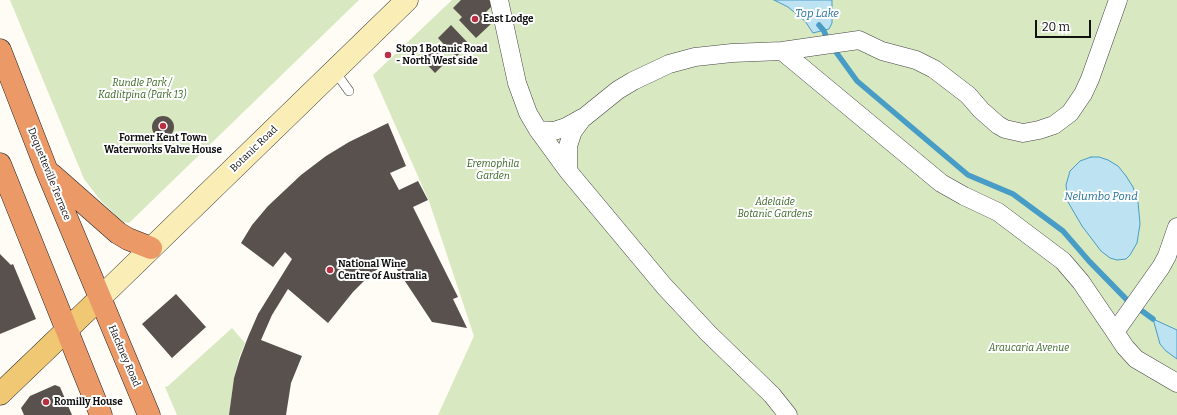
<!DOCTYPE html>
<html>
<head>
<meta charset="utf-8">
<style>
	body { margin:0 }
	#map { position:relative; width:1177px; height:415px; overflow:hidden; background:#fefcf5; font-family:Bitter,serif }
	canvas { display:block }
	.scale { position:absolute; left:1035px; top:20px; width:56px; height:18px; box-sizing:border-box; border:2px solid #111; border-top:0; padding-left:5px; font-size:12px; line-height:14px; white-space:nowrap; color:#111; -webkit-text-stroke:3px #fff; paint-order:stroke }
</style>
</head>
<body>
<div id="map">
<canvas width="1177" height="415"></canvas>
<div class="scale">20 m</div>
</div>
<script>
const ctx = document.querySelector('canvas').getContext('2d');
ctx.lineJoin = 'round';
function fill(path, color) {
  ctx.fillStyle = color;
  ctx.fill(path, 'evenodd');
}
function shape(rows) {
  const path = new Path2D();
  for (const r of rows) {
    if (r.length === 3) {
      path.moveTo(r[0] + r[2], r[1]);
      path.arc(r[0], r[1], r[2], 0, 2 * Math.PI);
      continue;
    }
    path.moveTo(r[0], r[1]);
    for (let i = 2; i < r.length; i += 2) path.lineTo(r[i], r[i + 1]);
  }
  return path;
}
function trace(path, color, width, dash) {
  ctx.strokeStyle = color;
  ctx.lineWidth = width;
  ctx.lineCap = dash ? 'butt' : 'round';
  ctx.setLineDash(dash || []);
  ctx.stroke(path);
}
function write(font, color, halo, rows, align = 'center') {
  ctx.font = font + ' Bitter,serif';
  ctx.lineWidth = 4;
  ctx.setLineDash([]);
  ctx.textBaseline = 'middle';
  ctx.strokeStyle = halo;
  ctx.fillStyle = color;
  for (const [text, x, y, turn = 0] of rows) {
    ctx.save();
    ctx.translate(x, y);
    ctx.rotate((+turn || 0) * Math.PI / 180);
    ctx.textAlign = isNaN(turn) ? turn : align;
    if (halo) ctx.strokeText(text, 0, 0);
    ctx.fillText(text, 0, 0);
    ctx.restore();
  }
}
fill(shape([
	[10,0,359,0,129,223,123,222,101,201,84,179],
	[452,0,1177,0,1177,415,438,415,474,336,429,201,373,75],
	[232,328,245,343,239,358,234,378,229,415,177,415,165,387,168,386]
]), '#d8e8c0');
const water = shape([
	[774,0,832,0,832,23,829,29,813,33,805,21,788,7,774,0],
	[1091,157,1099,157,1108,160,1118,166,1126,176,1133,187,1138,202,1140,224,1137,243,1130,255,1126,259,1117,260,1110,258,1101,251,1082,226,1068,202,1066,185,1070,171,1080,161,1091,157],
	[1153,319,1177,330,1177,359,1166,351,1160,344,1153,319]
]);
fill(water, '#bde3f3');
trace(water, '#489dc6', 1);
trace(shape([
	[819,25,824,31,828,41,857,81,968,175,1013,194,1063,231,1089,261,1127,300,1153,319]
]), '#489dc6', 5.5);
fill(shape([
	[461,0,489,0,493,5,484,14,493,22,476,38,459,20,462,17,453,8],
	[451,25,469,44,456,57,438,38],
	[432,45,447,61,435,73,420,57],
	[163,127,11],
	[388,123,406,166,390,173,399,190,418,181,428,200,413,207,458,297,453,299,467,328,432,322,391,260,372,273,353,292,328,323,288,289,272,315,261,340,302,356,291,383,286,415,229,415,234,378,240,358,248,337,258,314,292,259,285,252,273,267,241,243,252,225,268,206,301,175,326,156,349,142],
	[0,254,11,265,13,264,36,319,0,334],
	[176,294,206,327,172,358,142,324],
	[55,385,60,387,72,415,24,415,21,408,30,396]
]), '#59514e');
const lane = shape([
	[334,70,349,91]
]);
const street = shape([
	[499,0,517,83,528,113,538,130,568,171,664,286,708,333,772,395,788,415],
	[782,51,941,183,964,196,998,212,1063,261,1081,282,1115,332,1161,267,1167,256,1177,227],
	[538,130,554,131,566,127,582,118],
	[568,171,568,146,573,131,582,119,618,90,633,81,669,64,695,57,732,53,782,51,859,40,882,51,916,60,934,69,968,95,981,110,998,125,1005,129,1023,133,1039,130,1054,125,1070,113,1083,94,1090,79,1118,0],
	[1115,332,1125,347,1136,359,1177,383]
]);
const secondary = shape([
	[100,298,407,0]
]);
const primary = shape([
	[0,394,100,298]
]);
const highway = shape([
	[0,50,47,171,149,415],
	[0,164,101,415],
	[51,174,118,233,128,239,151,248]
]);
trace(lane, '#444', 10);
trace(street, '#444', 19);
trace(secondary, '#333', 23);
trace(primary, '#222', 23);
trace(highway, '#222', 23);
trace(lane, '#fff', 9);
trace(street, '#fff', 18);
trace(secondary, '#faedb5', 22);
trace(primary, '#f0c874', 22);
trace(highway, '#eb9967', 22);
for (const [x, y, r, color] of [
	[475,19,4,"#b93042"],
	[388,55,4,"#b93042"],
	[163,126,4,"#b93042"],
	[330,270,4,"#b93042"],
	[46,402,4,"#b93042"]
]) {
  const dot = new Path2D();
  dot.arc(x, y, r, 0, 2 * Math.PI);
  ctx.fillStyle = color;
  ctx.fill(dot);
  trace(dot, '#fff', 1.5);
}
write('bold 10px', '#111', '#fff', [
	["East Lodge",483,19],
	["Stop 1 Botanic Road",396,49],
	["- North West side",396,61],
	["Former Kent Town",163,138,"center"],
	["Waterworks Valve House",163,150,"center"],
	["National Wine",338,264],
	["Centre of Australia",338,276],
	["Romilly House",54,402]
], 'left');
write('italic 10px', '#376624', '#fff', [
	["Rundle Park /",142,83],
	["Kadlitpina (Park 13)",142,95],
	["Eremophila",493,164],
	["Garden",493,176],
	["Adelaide",775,202],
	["Botanic Gardens",775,214],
	["Araucaria Avenue",1029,348]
]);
write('10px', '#111', '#fff', [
	["Botanic Road",254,149,-44],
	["Dequetteville Terrace",49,174,68],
	["Hackney Road",124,356,67]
]);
write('italic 11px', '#20709c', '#fff', [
	["Top Lake",817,14],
	["Nelumbo Pond",1101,197]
]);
</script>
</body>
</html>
